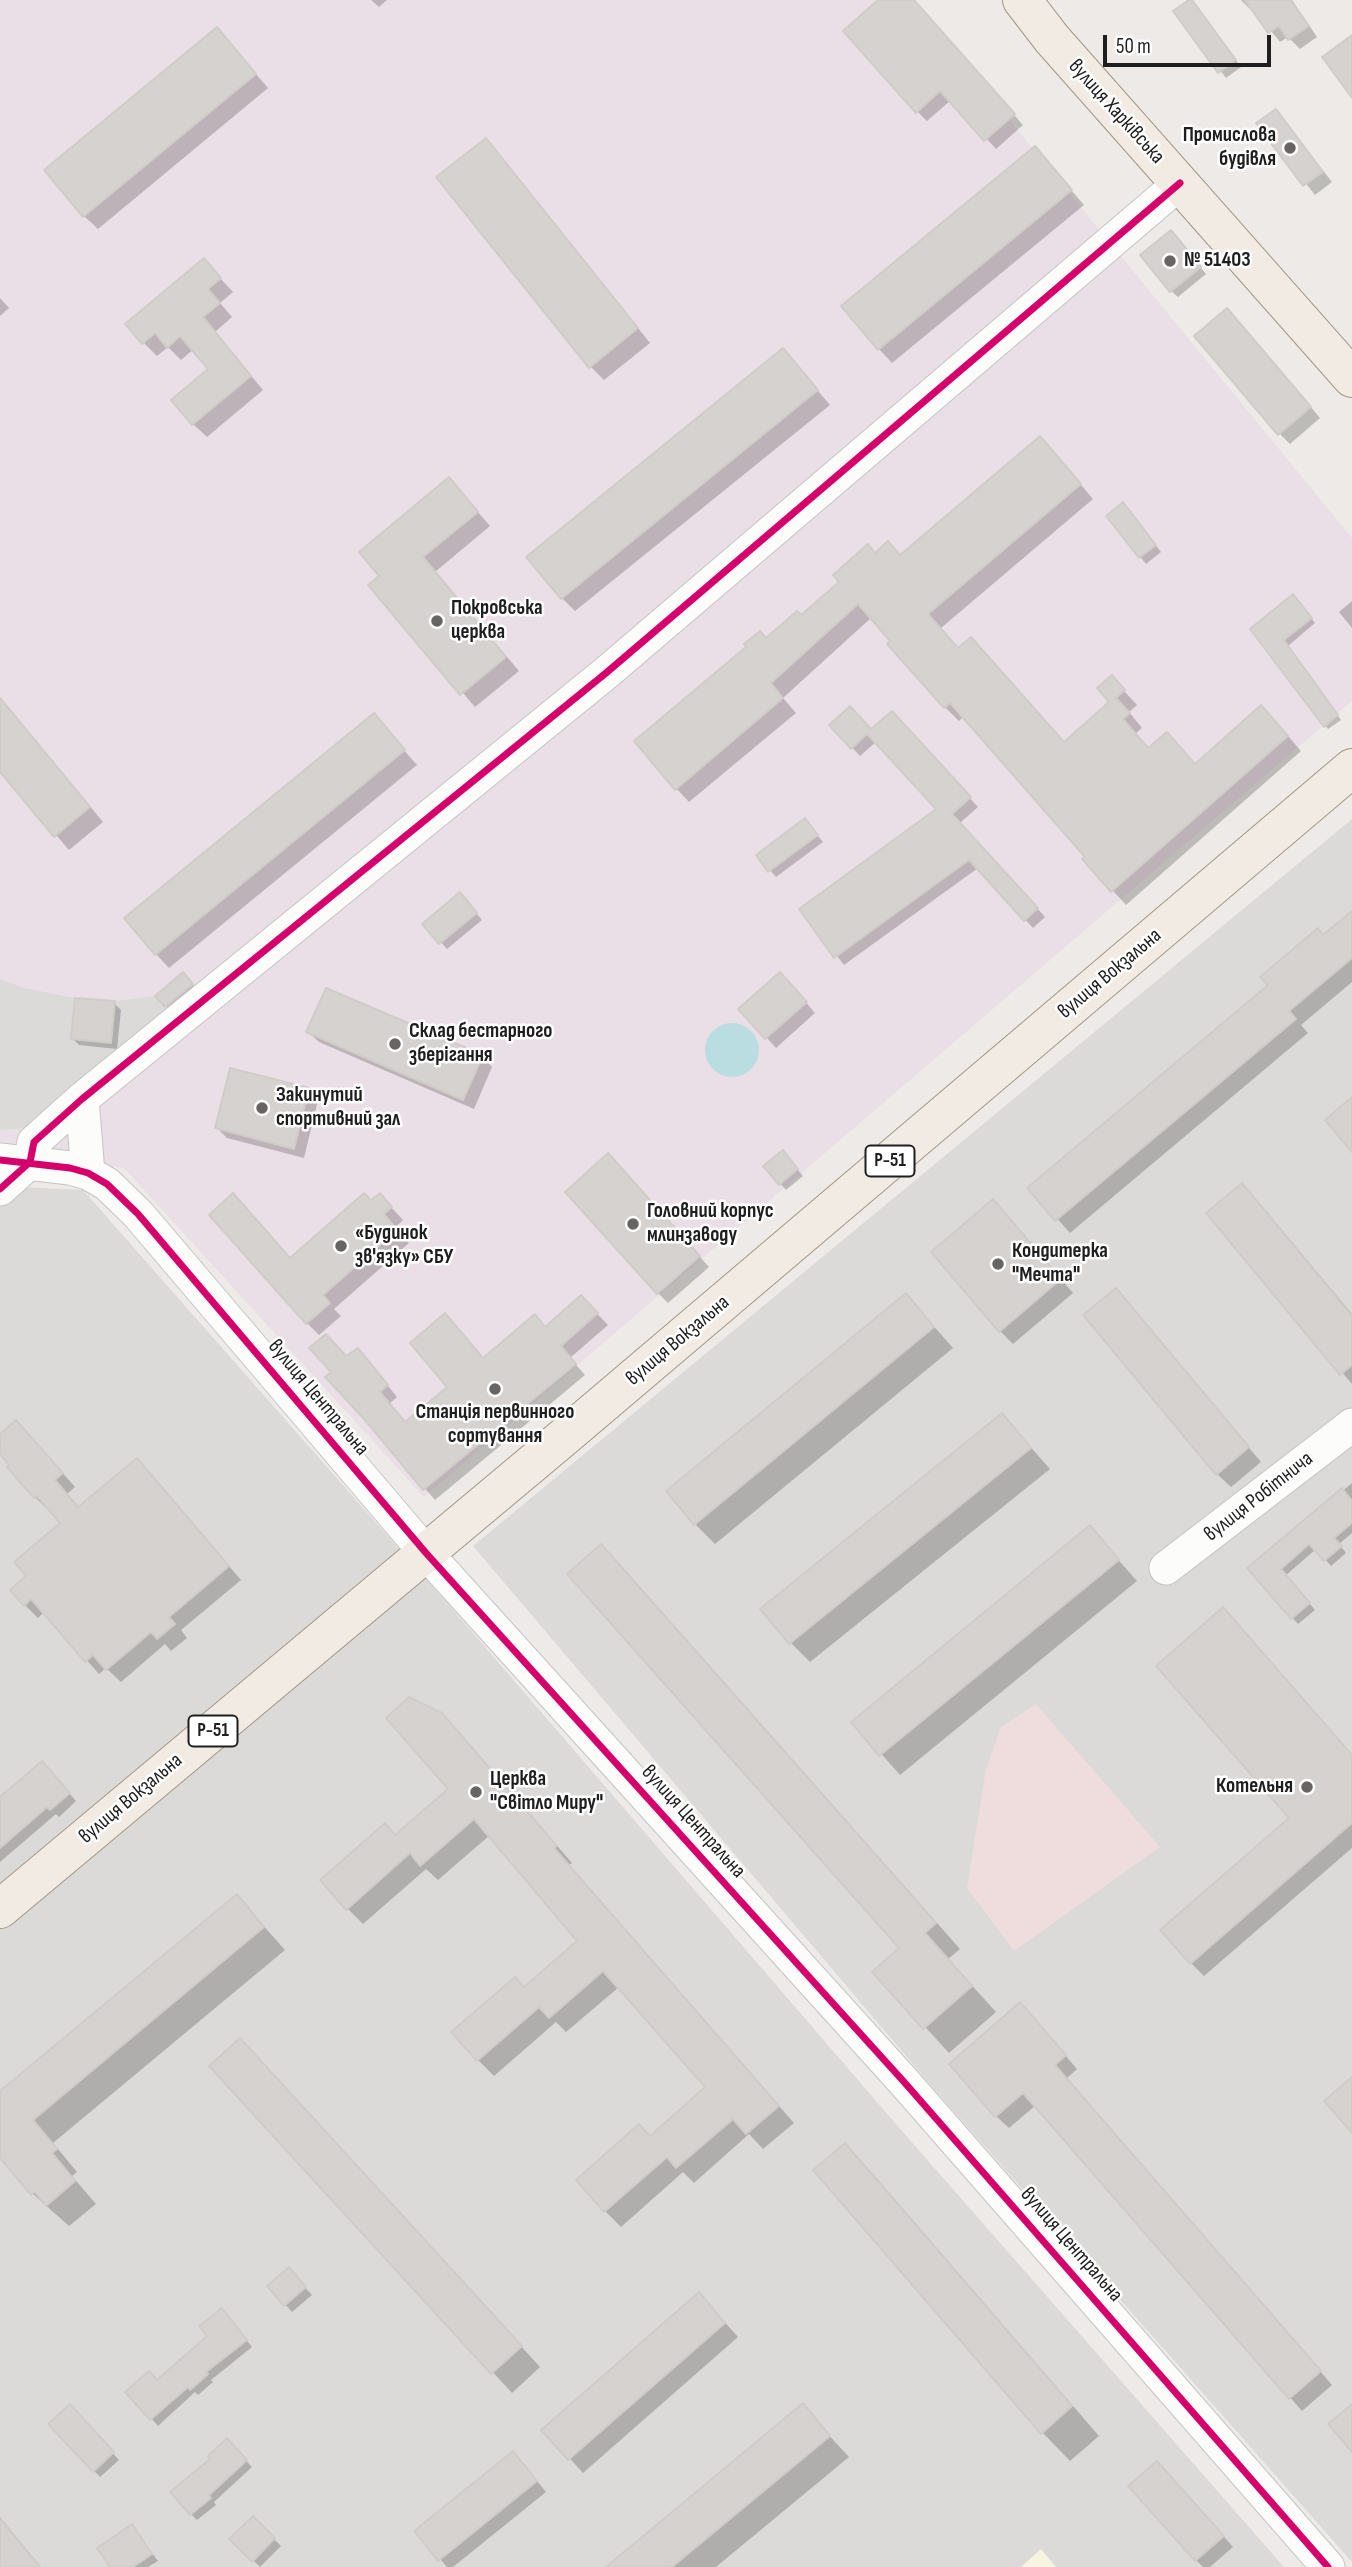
<!DOCTYPE html>
<html>
<head>
<meta charset="utf-8">
<style>
	body { margin:0 }
	#map { position:relative; width:1352px; height:2567px; overflow:hidden; background:#edeae7; font-family:"Sofia Sans Condensed",sans-serif }
	canvas { display:block }
	.scale { position:absolute; left:1103px; top:35px; width:168px; height:32px; box-sizing:border-box; border:4px solid #1e1e1e; border-top:0; padding-left:9px; font-size:21px; line-height:24px; white-space:nowrap; color:#1e1e1e; -webkit-text-stroke:5px #fff; paint-order:stroke }
</style>
</head>
<body>
<div id="map">
<canvas width="1352" height="2567"></canvas>
<div class="scale">50 m</div>
</div>
<script>
const ctx = document.querySelector('canvas').getContext('2d');
ctx.lineJoin = 'round';
function fill(path, color) {
  ctx.fillStyle = color;
  ctx.fill(path, 'evenodd');
}
function shape(rows) {
  const path = new Path2D();
  for (const r of rows) {
    if (r.length === 3) {
      path.moveTo(r[0] + r[2], r[1]);
      path.arc(r[0], r[1], r[2], 0, 2 * Math.PI);
      continue;
    }
    path.moveTo(r[0], r[1]);
    for (let i = 2; i < r.length; i += 2) path.lineTo(r[i], r[i + 1]);
  }
  return path;
}
function trace(path, color, width, dash) {
  ctx.strokeStyle = color;
  ctx.lineWidth = width;
  ctx.lineCap = dash ? 'butt' : 'round';
  ctx.setLineDash(dash || []);
  ctx.stroke(path);
}
function write(font, color, halo, rows, align = 'center') {
  ctx.font = font + ' "Sofia Sans Condensed",sans-serif';
  ctx.lineWidth = 5;
  ctx.setLineDash([]);
  ctx.textBaseline = 'middle';
  ctx.strokeStyle = halo;
  ctx.fillStyle = color;
  for (const [text, x, y, turn = 0] of rows) {
    ctx.save();
    ctx.translate(x, y);
    ctx.rotate((+turn || 0) * Math.PI / 180);
    ctx.textAlign = isNaN(turn) ? turn : align;
    if (halo) ctx.strokeText(text, 0, 0);
    ctx.fillText(text, 0, 0);
    ctx.restore();
  }
}
fill(shape([
	[1352,819,1352,2562,934,2089,473,1546],
	[0,1186,83,1190,467,1626,895,2123,1284,2567,0,2567]
]), '#dcdad8');
fill(shape([
	[1036,1704,1160,1847,1014,1951,967,1888,986,1769,1001,1727]
]), '#efdddd');
fill(shape([
	[0,0,911,0,1352,538,1352,701,424,1497,124,1168,0,1152]
]), '#ebdfe7');
fill(shape([
	[1041,2549,1056,2567,1021,2567]
]), '#f7f4e2');
fill(shape([
	[0,979,24,988,75,998,115,1001,155,996,170,1013,27,1128,0,1130],
	[59,1225,168,1352,88,1416,70,1417,61,1411,39,1387,2,1419,0,1274]
]), '#dbdad8');
fill(shape([
	[732,1050,27]
]), '#b9dde1');
fill(shape([
	[371,0,387,0,379,7],
	[881,0,913,0,1023,125,996,149,951,100,927,121,917,111],
	[1241,0,1292,0,1317,37,1300,49,1288,37,1280,42,1254,10,1252,11],
	[1197,7,1241,67,1226,78,1176,12],
	[217,29,268,88,98,229,84,216],
	[1276,111,1332,182,1315,195,1259,124],
	[485,140,499,154,650,343,604,380,590,366],
	[1035,148,1084,205,892,363,879,349],
	[1177,239,1206,274,1178,297,1171,291],
	[204,261,233,292,220,303,232,317,215,332,263,390,207,437,193,424,210,369,194,349,181,360,168,347,157,356,143,342],
	[0,298,9,308,0,316],
	[1237,320,1320,418,1290,444,1280,434],
	[783,350,830,405,575,611,562,598],
	[1053,452,1093,499,941,628,959,649,1064,743,1112,702,1112,678,1137,705,1129,712,1142,728,1135,734,1149,750,1196,765,1275,721,1301,751,1126,905,1084,859,1087,857,964,716,959,721,945,707,890,644,893,641,872,617,783,698,796,713,689,802,676,788,767,640,801,618,876,555,900,557],
	[449,479,490,526,435,572,519,671,475,707,371,585,382,576],
	[1129,511,1161,552,1146,564,1108,516],
	[1298,601,1315,623,1288,646,1341,720,1328,729,1253,629],
	[1352,601,1352,628,1339,612],
	[0,697,103,822,69,850,0,769],
	[374,716,417,765,169,968,156,954],
	[900,722,978,807,960,823,1045,917,1033,928,978,868,844,965,801,909,939,809,877,741,860,756,831,725,872,731],
	[811,827,823,842,776,877,758,856],
	[466,901,482,920,447,949,425,924],
	[1352,914,1352,982,1301,1025,1308,1033,1070,1233,1030,1188],
	[189,981,198,991,172,1012,166,1006],
	[790,984,815,1013,776,1048,741,1009],
	[114,1003,121,1010,117,1049,79,1045,73,1039],
	[308,1032,482,1056,492,1067,474,1109,319,1042],
	[308,1090,318,1100,304,1158,227,1138,217,1128],
	[789,1159,803,1176,786,1190,780,1183],
	[618,1166,709,1267,668,1303,658,1293],
	[1242,1186,1262,1206,1352,1314,1352,1384,1209,1214],
	[380,1195,403,1220,395,1228,409,1243,334,1309,341,1316,319,1335,307,1323,291,1259],
	[1006,1215,1073,1293,1013,1344,1000,1331],
	[1116,1290,1261,1462,1231,1487,1217,1474],
	[906,1295,953,1348,715,1544,695,1524],
	[592,1308,608,1325,570,1358,585,1375,435,1500,366,1419,346,1358,368,1361,397,1397,389,1404,406,1424,484,1359],
	[1002,1415,1050,1469,810,1662,790,1642],
	[29,1435,75,1487,67,1494,79,1509,149,1473,241,1580,181,1630,187,1638,171,1651,165,1644,121,1682,106,1668,99,1674,44,1612,38,1618,25,1605,29,1576,62,1523,50,1508,48,1510,35,1497,0,1452,0,1436],
	[1352,1483,1352,1533,1339,1544,1346,1553,1331,1566,1316,1549,1285,1576,1315,1610,1298,1624,1249,1568],
	[1090,1528,1137,1581,900,1775,853,1722],
	[601,1546,626,1571,960,1949,948,1959,996,2012,949,2053,875,1972,901,1948],
	[458,1731,572,1863,569,1865,794,2123,763,2149,749,2134,694,2183,683,2172,621,2227,605,2211,651,2138,708,2087,619,1987,566,2032,556,2022,494,2076,478,2060,525,1989,579,1941,490,1835,438,1880,426,1869,363,1924,347,1908,396,1837,450,1789],
	[1352,1755,1352,1848,1204,1976,1191,1963,1291,1818],
	[50,1771,76,1801,59,1817,56,1814,0,1862,0,1795,2,1797],
	[237,1896,285,1950,53,2143,77,2172,72,2176,96,2204,69,2226,33,2194,0,2155,0,2130],
	[1033,2017,1077,2069,1067,2078,1332,2385,1302,2411,1036,2105,1009,2128,996,2116],
	[260,2060,540,2367,512,2393,211,2066],
	[845,2145,873,2174,1099,2436,1070,2461,1042,2432],
	[295,2276,312,2295,292,2312,269,2286],
	[712,2308,738,2337,583,2473,544,2430],
	[228,2317,252,2347,211,2380,213,2382,198,2395,195,2392,158,2426,128,2392,158,2382],
	[802,2406,849,2457,716,2567,608,2567],
	[76,2413,119,2460,100,2477,51,2424],
	[227,2441,252,2467,214,2502,216,2505,197,2520,191,2514,213,2459],
	[523,2464,546,2492,453,2567,447,2567,417,2532],
	[1167,2473,1233,2547,1210,2567,1203,2567,1196,2560,1131,2486],
	[0,2517,41,2567,0,2567],
	[253,2518,281,2546,260,2567,232,2539],
	[132,2526,158,2561,148,2567,112,2567]
]), '#0003');
const building = shape([
	[878,0,914,0,1015,114,984,141,940,91,916,113,843,31,878,0],
	[1189,0,1192,0,1236,60,1218,73,1173,11,1189,0],
	[1245,0,1290,0,1309,26,1288,40,1279,26,1268,33,1245,0],
	[217,27,256,74,83,217,44,170,217,27],
	[1352,35,1352,98,1322,57,1352,35],
	[1276,109,1323,172,1303,186,1256,123,1276,109],
	[486,138,638,328,589,368,436,177,486,138],
	[1035,146,1072,190,878,350,841,306,1035,146],
	[1171,230,1201,267,1170,292,1140,255,1171,230],
	[204,258,221,278,208,289,220,303,203,317,251,376,192,425,171,400,208,369,180,336,167,348,155,333,142,344,125,324,204,258],
	[1227,308,1311,407,1278,435,1194,336,1227,308],
	[783,348,818,390,561,599,526,557,783,348],
	[1040,436,1081,484,928,614,958,648,971,637,1064,742,1109,702,1097,688,1112,675,1125,690,1116,698,1130,713,1123,719,1148,748,1167,732,1195,764,1261,705,1288,736,1111,892,1082,859,1085,857,950,703,944,708,887,644,890,641,858,604,771,683,783,698,675,790,634,741,746,647,744,644,760,631,766,638,797,611,801,615,839,582,833,575,868,544,875,553,888,541,900,555,1040,436],
	[449,477,478,512,423,557,506,657,460,695,368,585,379,576,359,552,449,477],
	[1123,502,1156,545,1139,558,1106,516,1123,502],
	[1293,594,1312,618,1284,640,1338,715,1324,727,1250,629,1293,594],
	[0,698,90,807,54,837,0,772,0,698],
	[850,706,871,729,892,711,971,797,952,814,1038,908,1024,921,969,860,834,958,799,909,936,809,867,734,851,749,829,725,850,706],
	[374,713,405,750,155,955,124,918,374,713],
	[805,818,818,835,768,872,756,855,805,818],
	[460,892,477,913,439,944,422,924,460,892],
	[1352,911,1352,958,1289,1011,1296,1019,1055,1221,1027,1188,1268,985,1260,977,1318,928,1323,935,1352,911],
	[183,972,193,984,165,1007,155,996,183,972],
	[780,972,807,1002,765,1039,738,1009,780,972],
	[326,988,483,1055,463,1100,306,1032,326,988],
	[75,998,115,1001,111,1043,71,1039,75,998],
	[230,1068,309,1088,294,1149,215,1128,230,1068],
	[1352,1097,1352,1152,1325,1120,1352,1097],
	[783,1150,798,1169,779,1185,763,1166,783,1150],
	[608,1153,700,1256,657,1294,565,1192,608,1153],
	[1242,1183,1352,1316,1352,1365,1340,1375,1206,1213,1242,1183],
	[233,1193,290,1258,364,1193,371,1200,380,1193,392,1207,384,1214,397,1230,323,1295,330,1303,306,1324,209,1215,233,1193],
	[993,1199,1061,1279,999,1332,931,1252,993,1199],
	[1116,1288,1249,1447,1216,1475,1083,1315,1116,1288],
	[906,1293,934,1327,694,1525,666,1491,906,1293],
	[581,1295,598,1313,561,1346,576,1364,423,1490,365,1420,325,1377,331,1372,309,1348,326,1334,346,1356,358,1348,388,1385,380,1392,405,1422,447,1387,410,1343,445,1313,483,1358,535,1314,545,1327,581,1295],
	[1002,1413,1031,1448,789,1644,760,1609,1002,1413],
	[16,1420,63,1473,55,1480,78,1507,137,1458,229,1566,169,1617,175,1624,157,1639,151,1632,106,1670,93,1655,85,1662,31,1599,24,1606,10,1590,26,1576,14,1562,60,1523,37,1496,34,1498,7,1467,9,1465,0,1454,0,1434,16,1420],
	[1342,1488,1352,1501,1352,1523,1334,1538,1342,1546,1324,1561,1309,1544,1281,1569,1310,1603,1291,1619,1247,1568,1342,1488],
	[1090,1525,1119,1560,879,1756,851,1722,1090,1525],
	[601,1544,936,1923,925,1933,972,1986,923,2029,872,1972,899,1948,567,1574,601,1544],
	[1223,1607,1352,1755,1352,1823,1190,1964,1160,1930,1289,1818,1156,1666,1223,1607],
	[409,1697,442,1713,557,1846,554,1848,779,2106,746,2134,733,2119,676,2168,667,2157,604,2212,576,2180,639,2124,650,2136,705,2087,603,1971,549,2018,539,2007,477,2061,451,2032,515,1977,524,1987,577,1941,474,1819,420,1866,410,1853,346,1910,320,1880,385,1823,395,1835,448,1789,386,1718,409,1697],
	[42,1761,70,1793,50,1810,47,1807,0,1848,0,1797,42,1761],
	[237,1894,264,1927,33,2120,57,2149,52,2153,75,2181,46,2206,35,2192,31,2195,0,2158,0,2091,237,1894],
	[1020,2002,1066,2055,1055,2065,1321,2371,1289,2399,1023,2093,995,2117,949,2064,1020,2002],
	[240,2038,522,2346,491,2374,209,2066,240,2038],
	[1352,2077,1352,2133,1324,2101,1352,2077],
	[845,2143,1072,2406,1041,2434,813,2170,845,2143],
	[289,2267,306,2287,284,2306,267,2286,289,2267],
	[699,2292,725,2323,568,2460,541,2430,699,2292],
	[222,2308,247,2340,206,2372,208,2374,190,2390,188,2387,150,2420,125,2392,149,2371,157,2380,207,2336,199,2326,222,2308],
	[803,2403,830,2436,672,2567,606,2567,803,2403],
	[70,2404,114,2452,93,2472,48,2424,70,2404],
	[1352,2404,1352,2452,1328,2424,1352,2404],
	[227,2438,247,2460,209,2495,211,2498,190,2515,170,2492,210,2459,208,2456,227,2438],
	[513,2451,537,2481,438,2561,414,2531,513,2451],
	[1157,2461,1224,2536,1195,2561,1128,2486,1157,2461],
	[253,2516,275,2538,252,2562,229,2539,253,2516],
	[0,2519,40,2567,0,2567,0,2519],
	[132,2524,152,2554,133,2567,110,2567,97,2548,132,2524]
]);
fill(building, '#d5d2d0');
trace(building, '#d0ccc8', 2);
const minor = shape([
	[82,1099,88,1173],
	[0,1160,70,1168,88,1173,107,1184,138,1214,426,1553,905,2083,1328,2567],
	[0,1189,30,1162,34,1142,82,1099,606,673,1180,183],
	[1166,1568,1352,1425]
]);
const major = shape([
	[1022,0,1052,39,1352,378],
	[0,1909,564,1437,1352,768]
]);
trace(minor, '#c5c4c3', 35);
trace(major, '#a39683', 40);
trace(minor, '#fcfcfb', 33);
trace(major, '#f1ebe4', 38);
trace(shape([
	[0,1160,70,1168,88,1173,107,1184,138,1214,426,1553,905,2083,1328,2567],
	[0,1189,30,1162,34,1142,82,1099,606,673,1180,183]
]), '#d6006c', 7);
for (const [x, y, r, color] of [
	[1290,148,7,"#666564"],
	[1170,261,7,"#666564"],
	[437,621,7,"#666564"],
	[395,1044,7,"#666564"],
	[262,1108,7,"#666564"],
	[633,1224,7,"#666564"],
	[341,1246,7,"#666564"],
	[998,1264,7,"#666564"],
	[495,1389,7,"#666564"],
	[1307,1787,7,"#666564"],
	[476,1792,7,"#666564"]
]) {
  const dot = new Path2D();
  dot.arc(x, y, r, 0, 2 * Math.PI);
  ctx.fillStyle = color;
  ctx.fill(dot);
  trace(dot, '#fff', 2.5);
}
for (const [x, y, w] of [
	[890,1161,49],
	[213,1731,49]
]) {
  const box = new Path2D();
  box.roundRect(x - w / 2, y - 15.5, w, 31, 5);
  ctx.fillStyle = '#fff';
  ctx.fill(box);
  trace(box, '#1e1e1e', 2);
}
write('bold 19px', '#1e1e1e', null, [
	["Р-51",890,1161],
	["Р-51",213,1731]
]);
write('21px', '#1e1e1e', '#fff', [
	["вулиця Харківська",1116,112,48],
	["вулиця Вокзальна",1110,974,-40],
	["вулиця Вокзальна",678,1341,-40],
	["вулиця Центральна",318,1398,50],
	["вулиця Робітнича",1259,1497,-38],
	["вулиця Вокзальна",131,1799,-40],
	["вулиця Центральна",693,1822,48],
	["вулиця Центральна",1071,2245,49]
]);
write('bold 21px', '#1e1e1e', '#fff', [
	["Промислова",1276,136,"right"],
	["будівля",1276,160,"right"],
	["№ 51403",1184,261],
	["Покровська",451,609],
	["церква",451,633],
	["Склад бестарного",409,1032],
	["зберігання",409,1056],
	["Закинутий",276,1096],
	["спортивний зал",276,1120],
	["Головний корпус",647,1212],
	["млинзаводу",647,1236],
	["«Будинок",355,1234],
	["зв'язку» СБУ",355,1258],
	["Кондитерка",1012,1252],
	["\"Мечта\"",1012,1276],
	["Станція первинного",495,1413,"center"],
	["сортування",495,1437,"center"],
	["Церква",490,1780],
	["\"Світло Миру\"",490,1804],
	["Котельня",1293,1787,"right"]
], 'left');
</script>
</body>
</html>
